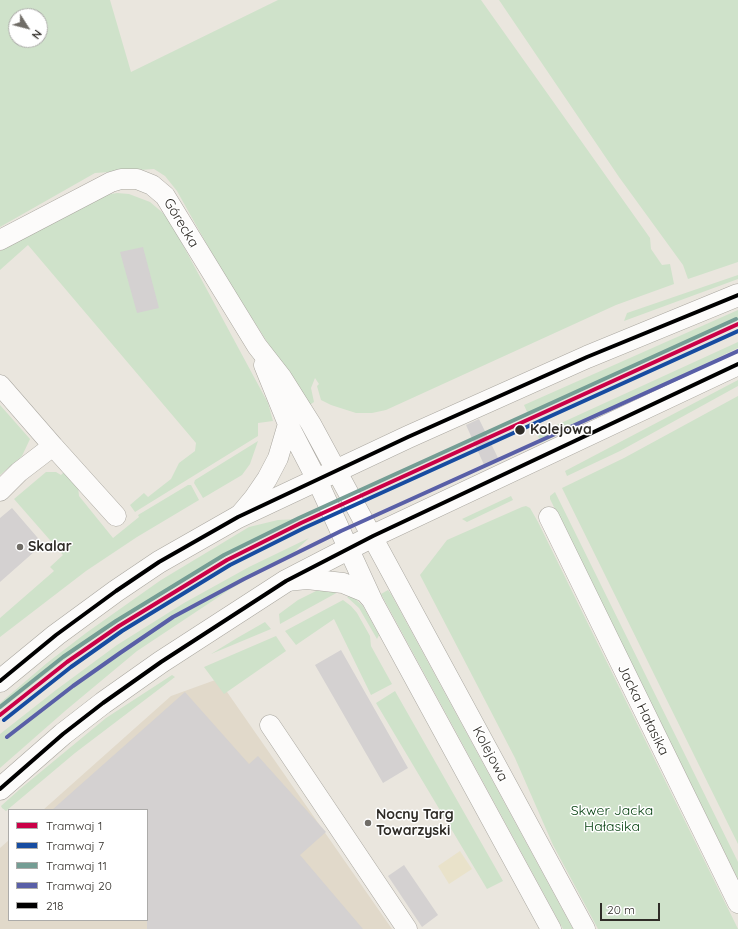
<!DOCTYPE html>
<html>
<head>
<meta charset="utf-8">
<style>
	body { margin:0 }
	#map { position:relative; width:738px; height:929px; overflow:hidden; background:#eae6de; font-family:Quicksand,sans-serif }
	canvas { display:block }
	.legend { position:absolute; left:8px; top:809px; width:140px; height:112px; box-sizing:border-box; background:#fff; border:1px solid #acaba9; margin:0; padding:5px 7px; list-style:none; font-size:12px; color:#2f2c27 }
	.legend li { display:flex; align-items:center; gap:8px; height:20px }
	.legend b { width:20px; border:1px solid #acaba9 }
	.north { position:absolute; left:8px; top:8px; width:40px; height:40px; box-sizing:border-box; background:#fff; border:1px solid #acaba9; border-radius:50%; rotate:126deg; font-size:11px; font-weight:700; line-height:16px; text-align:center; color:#2f2c27 }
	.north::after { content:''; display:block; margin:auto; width:14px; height:18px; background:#706d67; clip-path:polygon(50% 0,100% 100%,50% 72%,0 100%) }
	.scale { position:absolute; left:600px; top:903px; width:60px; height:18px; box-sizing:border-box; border:2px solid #2f2c27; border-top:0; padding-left:5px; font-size:12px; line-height:14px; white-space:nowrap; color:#2f2c27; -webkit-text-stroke:3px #fff; paint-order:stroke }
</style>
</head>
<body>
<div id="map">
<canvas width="738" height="929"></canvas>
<ul class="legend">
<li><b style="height:5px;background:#ca0047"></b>Tramwaj 1</li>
<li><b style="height:5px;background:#174ca1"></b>Tramwaj 7</li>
<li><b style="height:5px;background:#749d94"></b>Tramwaj 11</li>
<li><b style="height:5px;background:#595fa7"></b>Tramwaj 20</li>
<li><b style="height:5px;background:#000"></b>218</li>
</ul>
<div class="north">N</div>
<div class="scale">20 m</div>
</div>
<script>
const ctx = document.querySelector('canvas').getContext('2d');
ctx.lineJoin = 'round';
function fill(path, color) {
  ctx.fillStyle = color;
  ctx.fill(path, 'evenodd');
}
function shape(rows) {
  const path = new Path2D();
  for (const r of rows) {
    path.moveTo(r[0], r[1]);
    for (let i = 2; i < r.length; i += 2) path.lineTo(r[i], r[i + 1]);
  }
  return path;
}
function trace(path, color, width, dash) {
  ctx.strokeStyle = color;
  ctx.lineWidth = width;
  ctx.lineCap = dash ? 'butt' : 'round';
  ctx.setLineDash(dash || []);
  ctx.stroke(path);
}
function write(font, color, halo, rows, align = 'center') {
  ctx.font = font + ' Quicksand,sans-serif';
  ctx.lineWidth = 3;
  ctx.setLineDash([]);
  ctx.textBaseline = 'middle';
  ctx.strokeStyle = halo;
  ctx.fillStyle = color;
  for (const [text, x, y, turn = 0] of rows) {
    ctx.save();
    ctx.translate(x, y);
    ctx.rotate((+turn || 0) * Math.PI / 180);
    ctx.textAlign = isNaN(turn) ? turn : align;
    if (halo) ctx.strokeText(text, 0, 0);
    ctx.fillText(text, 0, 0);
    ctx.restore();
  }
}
fill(shape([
	[218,679,392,929,0,929,0,848,9,840,9,920,147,920,147,810,43,810,171,696]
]), '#e1d9ca');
fill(shape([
	[0,0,110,0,131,72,278,0,481,0,650,238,651,249,662,265,670,264,674,284,616,305,386,410,372,413,356,413,331,405,321,400,317,386,319,384,315,378,311,388,314,402,308,406,220,268,177,191,165,176,154,169,95,173,0,227],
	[16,16,40,16,40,40,16,40],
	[499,0,738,0,738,262,688,279,683,265,619,177],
	[117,193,129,194,150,202,163,213,171,223,268,403,273,421,258,423,258,436,135,512,130,505,144,493,148,497,171,479,179,463,195,451,196,443,28,245,0,270,0,251,105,195],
	[738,275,738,279,624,321,627,313],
	[738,310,738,319,528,414,524,405],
	[738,342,738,348,541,443,537,434],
	[738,380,738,386,620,451,567,476,565,471],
	[738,396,738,844,562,488,624,458],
	[0,405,30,439,22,456,0,475],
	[258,441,250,464,242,475,203,498,194,483,195,480],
	[66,470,78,487,79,496,113,538,139,517,138,515,188,485,191,485,199,500,137,537,86,571,0,637,0,618,54,571,50,567,63,555,14,499,46,472,56,472,61,475],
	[555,492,738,862,738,879,550,499,550,496],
	[511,496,513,500,467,522,462,519],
	[526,506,530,508,538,522,738,929,598,929,553,845,515,758,420,575,447,540,522,507],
	[298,519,211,564,149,601,74,652,0,710,0,703,47,663,86,633,161,580,249,527,278,520],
	[309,538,294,552,229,590,137,651,65,711,0,768,0,734,56,690,117,645,184,603,249,567],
	[318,590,340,591,280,624,279,614,298,600],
	[388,590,391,594,573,929,563,929,381,594],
	[351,595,363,606,379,635,377,639,359,608,347,597],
	[343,600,351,606,357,613,370,636,371,646,392,684,371,695,334,619,296,645,285,631],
	[265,622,271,629,211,654,237,638],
	[276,636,286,651,224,694,204,667],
	[172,675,175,677,75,753,6,811,2,808,1,806,20,789,106,718],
	[395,691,503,881,487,889,376,703]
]), '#cfe2ca');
fill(shape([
	[460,851,472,869,449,884,438,866]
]), '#e9e2ca');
fill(shape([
	[143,247,159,308,137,313,120,252],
	[479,419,499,460,485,467,466,425],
	[12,508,43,544,0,582,0,518],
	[341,650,408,768,383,783,315,665],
	[185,692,249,764,258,756,326,832,300,855,363,929,147,929,147,810,52,810],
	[404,865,438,915,422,927,388,876]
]), '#d4d1d1');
const minor = shape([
	[0,240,111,182,121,179,137,179,152,185,165,196,257,346,282,378,311,424,585,929],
	[264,365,288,424,317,480,373,602,551,929],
	[0,385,53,446,19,472,0,491],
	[53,446,116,516],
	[238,517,254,498,267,479,278,458,288,424],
	[549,517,738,903],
	[286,581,307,579,343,583,365,592,372,600],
	[270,725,407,929]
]);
const major = shape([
	[0,681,56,635,116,591,159,562,238,517,408,437,587,357,738,295],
	[0,789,63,734,103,703,161,662,286,581,373,536,738,364]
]);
trace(minor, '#aaa7a0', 21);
trace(major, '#aaa7a0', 23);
trace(minor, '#fcfbfa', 20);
trace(major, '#fcfbfa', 22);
trace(shape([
	[0,681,56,635,116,591,159,562,238,517,408,437,587,357,738,295],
	[0,789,63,734,103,703,161,662,286,581,373,536,738,364]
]), '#000', 4);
trace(shape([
	[0,715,67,662,119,626,227,560,301,523,738,324]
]), '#ca0047', 4);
trace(shape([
	[4,720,71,667,122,631,230,565,304,528,738,331]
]), '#174ca1', 4);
trace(shape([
	[0,707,63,657,116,621,224,555,299,518,736,319]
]), '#749d94', 4);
trace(shape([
	[7,737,73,686,120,653,173,617,244,579,341,531,738,351]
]), '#595fa7', 4);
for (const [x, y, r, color] of [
	[520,430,5.5,"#2f2c27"],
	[20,547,4,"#706d67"],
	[368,823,4,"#706d67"]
]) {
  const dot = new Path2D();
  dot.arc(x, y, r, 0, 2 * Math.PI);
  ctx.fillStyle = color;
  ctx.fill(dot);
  trace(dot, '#fff', 1.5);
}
write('14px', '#2f2c27', '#fff', [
	["Górecka",181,223,59],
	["Jacka Hałasika",643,710,64],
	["Kolejowa",490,754,62]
]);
write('bold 14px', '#2f2c27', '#fff', [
	["Kolejowa",530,430]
], 'left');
write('bold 14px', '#2f2c27', '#fff', [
	["Skalar",28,547],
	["Nocny Targ",376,815],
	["Towarzyski",376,831]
], 'left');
write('14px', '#064110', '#fff', [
	["Skwer Jacka",612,811],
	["Hałasika",612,827]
]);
</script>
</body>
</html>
